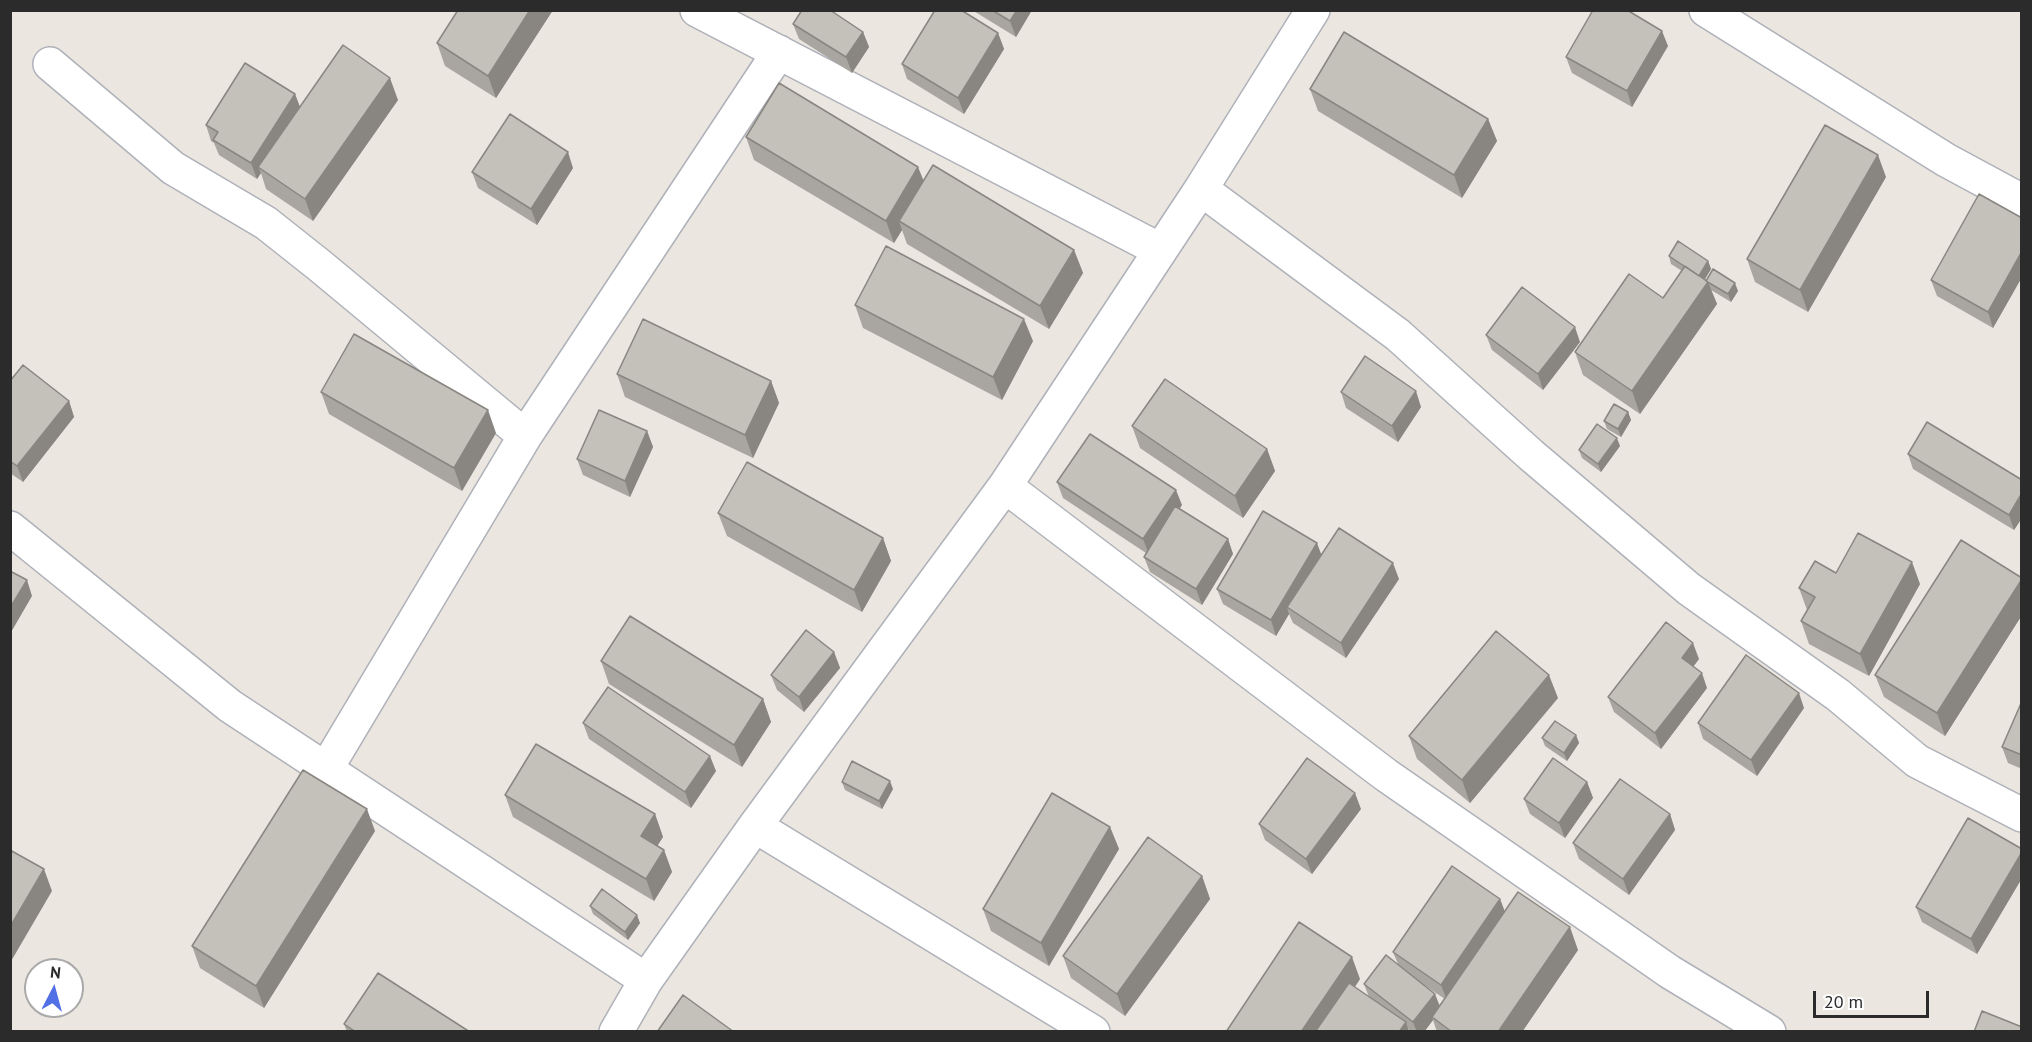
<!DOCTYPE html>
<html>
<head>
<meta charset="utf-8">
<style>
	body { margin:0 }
	#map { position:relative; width:2032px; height:1042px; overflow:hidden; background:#ebe6df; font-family:"PT Sans",sans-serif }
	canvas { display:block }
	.frame { position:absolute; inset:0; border:12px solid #2b2b2b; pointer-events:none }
	.north { position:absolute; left:24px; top:958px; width:60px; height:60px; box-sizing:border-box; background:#fff; border:2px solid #aaa; border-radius:50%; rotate:6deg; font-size:16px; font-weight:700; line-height:24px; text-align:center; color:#2b2b2b }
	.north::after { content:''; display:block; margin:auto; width:21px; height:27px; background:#5270e5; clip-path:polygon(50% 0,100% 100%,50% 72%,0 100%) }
	.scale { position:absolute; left:1813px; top:991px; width:116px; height:27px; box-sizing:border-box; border:3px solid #2b2b2b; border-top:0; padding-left:8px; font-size:18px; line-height:21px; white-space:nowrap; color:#2b2b2b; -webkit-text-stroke:4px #fff; paint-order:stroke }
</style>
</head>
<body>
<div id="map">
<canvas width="2032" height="1042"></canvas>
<div class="frame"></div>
<div class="north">N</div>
<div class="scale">20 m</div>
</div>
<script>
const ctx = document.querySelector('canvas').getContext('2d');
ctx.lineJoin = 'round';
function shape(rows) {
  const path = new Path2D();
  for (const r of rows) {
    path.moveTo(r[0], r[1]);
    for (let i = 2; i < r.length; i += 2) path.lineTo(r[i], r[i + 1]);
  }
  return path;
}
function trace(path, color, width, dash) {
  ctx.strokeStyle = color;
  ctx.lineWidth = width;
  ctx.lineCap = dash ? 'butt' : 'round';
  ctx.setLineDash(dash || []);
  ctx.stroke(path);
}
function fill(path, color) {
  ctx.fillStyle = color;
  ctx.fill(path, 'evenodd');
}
const minor = shape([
	[697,10,1160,250],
	[1706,10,1946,160,2022,201],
	[50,64,173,168,266,223,319,265,525,436],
	[1201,189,1398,335,1531,455,1689,589,1838,695,1917,761,2022,815],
	[1005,486,1386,775,1670,972,1769,1032],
	[10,528,230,706,646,980],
	[326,769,525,436,779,52],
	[755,826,1093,1032],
	[616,1032,646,980,755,826,1005,486,1201,189,1313,10]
]);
trace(minor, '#afb1ba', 36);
trace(minor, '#fff', 33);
fill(shape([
	[458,10,553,10,496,98,445,66,437,43],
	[972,10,1032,10,1016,37],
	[793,24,863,32,869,47,852,73,799,39],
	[998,33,1004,49,964,114,907,79,902,64],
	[1668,46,1632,107,1572,73,1566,57],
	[1310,89,1488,119,1497,141,1462,198,1318,111],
	[295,94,300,107,398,100,313,221,266,189,261,173,257,179,219,155,214,143,211,141,206,125],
	[746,137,924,181,1074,250,1083,273,1049,329,907,244,902,230,894,243,754,160],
	[573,168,537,225,478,188,472,172],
	[1886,177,1808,312,1755,282,1747,259],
	[2022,218,2022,277,1993,328,1937,296,1931,280],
	[1669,256,1708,261,1711,269,1705,279,1738,291,1731,302,1711,290,1717,304,1640,414,1583,375,1575,352,1663,298,1682,271,1671,264],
	[855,305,1033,341,1002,400,863,328],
	[1486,335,1580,342,1543,390,1492,350],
	[617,374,771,381,779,403,753,458,625,397],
	[10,381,69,401,74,417,23,482,10,473],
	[321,392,496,433,462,491,329,414],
	[1341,392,1421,407,1398,442,1346,408],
	[1628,412,1631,420,1621,437,1607,429,1604,421],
	[1132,426,1267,449,1275,471,1243,518,1140,448],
	[647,431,653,447,630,497,583,475,577,459],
	[1620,446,1601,472,1582,458,1579,450],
	[1908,454,2022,480,2022,518,2014,530,1913,469],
	[1057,482,1182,505,1179,509,1228,539,1233,554,1202,605,1150,572,1144,557,1146,553,1063,498],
	[718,513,883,538,891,561,862,612,727,536],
	[1322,555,1399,579,1346,658,1293,623,1289,614,1276,636,1223,604,1217,589],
	[1836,573,1920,584,1869,676,1809,644,1801,621,1807,610,1799,588],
	[2022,578,2022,615,1945,736,1884,697,1875,675],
	[834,652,840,668,804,712,777,690,771,675],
	[1699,659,1693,666,1707,688,1661,749,1614,712,1608,697],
	[601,661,763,699,771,722,742,767,609,684],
	[1558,698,1470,803,1417,759,1409,736],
	[2022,701,2022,769,2008,763,2002,747],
	[1804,708,1757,776,1703,739,1698,723],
	[583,723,716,771,691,808,589,739],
	[1576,735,1579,743,1567,761,1545,746,1542,738],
	[842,782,893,789,882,809,845,790],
	[1587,782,1593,798,1565,838,1530,814,1524,799],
	[505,795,655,814,663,837,657,846,664,850,672,872,654,901,513,817],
	[1361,809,1312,874,1265,840,1259,824],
	[1670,814,1675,830,1629,895,1579,859,1573,843],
	[1110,827,1119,849,1049,966,991,931,983,909],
	[375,831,264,1008,200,968,192,946],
	[2022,849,2022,878,1977,954,1922,922,1916,907],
	[1202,876,1210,899,1125,1016,1071,978,1063,956],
	[1500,899,1505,912,1578,950,1522,1032,1437,1032,1433,1020,1424,1032,1411,1032,1408,1029,1226,1032,1360,979,1355,987,1369,997,1364,984,1398,964,1393,952],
	[1424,985,1445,999,1440,1006],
	[590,906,640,923,628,940,593,914],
	[344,1024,470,1032,347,1032]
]), '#a9a5a0');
fill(shape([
	[530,10,553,10,496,98,488,76],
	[1017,10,1032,10,1016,37,1010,21],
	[1662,31,1668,46,1632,107,1627,91],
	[863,32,869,47,852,73,846,57],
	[998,33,1004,49,964,114,958,98],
	[390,78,398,100,313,221,305,199],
	[295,94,301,110,258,167,261,173,257,179,251,163],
	[1488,119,1497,141,1462,198,1454,175],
	[568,152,573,168,537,225,531,209],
	[1878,155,1886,177,1808,312,1800,290],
	[918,167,927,189,899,221,902,230,894,243,886,221],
	[1074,250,1083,273,1049,329,1040,306],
	[2022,251,2022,277,1993,328,1988,312],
	[1708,261,1711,269,1702,284,1699,276],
	[1708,282,1717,304,1640,414,1632,391],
	[1735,283,1738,291,1731,302,1728,294],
	[1024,319,1033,341,1002,400,993,377],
	[1575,327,1580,342,1543,390,1538,374],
	[771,381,779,403,753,458,745,435],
	[1416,391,1421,407,1398,442,1392,426],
	[69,401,74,417,23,482,17,466],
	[488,410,496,433,462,491,454,468],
	[1628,412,1631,420,1621,437,1618,429],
	[647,431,653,447,630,497,625,481],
	[1617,438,1620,446,1601,472,1598,464],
	[1267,449,1275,471,1243,518,1235,496],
	[1176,490,1182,505,1149,554,1143,539],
	[2022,493,2022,518,2014,530,2009,515],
	[883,538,891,561,862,612,854,590],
	[1228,539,1233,554,1202,605,1196,589],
	[1317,543,1323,559,1287,607,1289,614,1276,636,1271,620],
	[1912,562,1920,584,1869,676,1860,654],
	[1393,563,1399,579,1346,658,1341,643],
	[2022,579,2022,615,1945,736,1937,713],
	[27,580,32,596,10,634,10,608],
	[1693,643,1699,659,1688,674,1682,658],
	[834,652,840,668,804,712,799,697],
	[1702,673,1707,688,1661,749,1655,733],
	[1549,675,1558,698,1470,803,1462,780],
	[1799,693,1804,708,1757,776,1751,760],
	[763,699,771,722,742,767,734,745],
	[1576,735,1579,743,1567,761,1564,753],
	[710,756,716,771,691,808,685,792],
	[890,781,893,789,882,809,879,801],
	[1587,782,1593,798,1565,838,1559,823],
	[1355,793,1361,809,1312,874,1306,859],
	[367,809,375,831,264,1008,256,986],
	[655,814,663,837,649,859,641,836],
	[1670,814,1675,830,1629,895,1623,879],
	[1110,827,1119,849,1049,966,1041,943],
	[664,850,672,872,654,901,646,879],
	[2022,852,2022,878,1977,954,1971,939],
	[44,869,52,891,10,963,10,927],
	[1202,876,1210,899,1125,1016,1117,994],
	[1500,899,1506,915,1447,1000,1441,985],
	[637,915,640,923,628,940,625,932],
	[1570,927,1578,950,1522,1032,1498,1032],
	[1352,957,1360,979,1324,1032,1301,1032],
	[1435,994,1441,1009,1432,1017,1433,1020,1424,1032,1417,1032,1413,1022],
	[1406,1022,1409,1032,1399,1032]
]), '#898682');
const building = shape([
	[458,10,530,10,488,76,437,43,458,10],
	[802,10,830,10,863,32,846,57,793,24,802,10],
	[935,10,961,10,998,33,958,98,902,64,935,10],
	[992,10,1017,10,1010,21,992,10],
	[1593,10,1627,10,1662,31,1627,91,1566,57,1593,10],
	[1344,32,1488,119,1454,175,1310,89,1344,32],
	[343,45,390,78,305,199,258,167,343,45],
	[245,63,295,94,251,163,213,140,218,132,206,125,245,63],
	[779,83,918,167,886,221,746,137,779,83],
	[510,114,568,152,531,209,472,172,510,114],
	[1825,125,1878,155,1800,290,1747,259,1825,125],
	[933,165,1074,250,1040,306,899,221,933,165],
	[1979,194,2022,218,2022,251,1988,312,1931,280,1979,194],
	[1678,241,1708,261,1699,276,1669,256,1678,241],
	[886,246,1024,319,993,377,855,305,886,246],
	[1685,266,1708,282,1632,391,1575,352,1629,274,1663,298,1685,266],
	[1713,269,1735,283,1728,294,1706,281,1713,269],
	[1522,287,1575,327,1538,374,1486,335,1522,287],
	[643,319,771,381,745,435,617,374,643,319],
	[354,334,488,410,454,468,321,392,354,334],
	[1365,356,1416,391,1392,426,1341,392,1365,356],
	[23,365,69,401,17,466,10,461,10,381,23,365],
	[1165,379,1267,449,1235,496,1132,426,1165,379],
	[1614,404,1628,412,1618,429,1604,421,1614,404],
	[599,410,647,431,625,481,577,459,599,410],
	[1927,422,2022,480,2022,493,2009,515,1908,454,1927,422],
	[1597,424,1617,438,1598,464,1579,450,1597,424],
	[1090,434,1176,490,1143,539,1057,482,1090,434],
	[747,462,883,538,854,590,718,513,747,462],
	[1175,506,1228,539,1196,589,1144,557,1175,506],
	[1263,511,1317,543,1271,620,1217,589,1263,511],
	[1339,528,1393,563,1341,643,1287,607,1339,528],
	[1858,533,1912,562,1860,654,1801,621,1815,597,1799,588,1815,561,1836,573,1858,533],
	[1961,540,2022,578,2022,579,1937,713,1875,675,1961,540],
	[10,571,27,580,10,608,10,571],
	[630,616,763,699,734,745,601,661,630,616],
	[1666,622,1693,643,1682,658,1702,673,1655,733,1608,697,1666,622],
	[806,630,834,652,799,697,771,675,806,630],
	[1496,631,1549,675,1462,780,1409,736,1496,631],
	[1746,655,1799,693,1751,760,1698,723,1746,655],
	[608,687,710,756,685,792,583,723,608,687],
	[2022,701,2022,755,2002,747,2022,701],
	[1555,721,1576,735,1564,753,1542,738,1555,721],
	[536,744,655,814,641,836,664,850,646,879,505,795,536,744],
	[1307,758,1355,793,1306,859,1259,824,1307,758],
	[1553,758,1587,782,1559,823,1524,799,1553,758],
	[852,761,890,781,879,801,842,782,852,761],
	[303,770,367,809,256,986,192,946,303,770],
	[1620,779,1670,814,1623,879,1573,843,1620,779],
	[1052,793,1110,827,1041,943,983,909,1052,793],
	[1968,818,2022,849,2022,852,1971,939,1916,907,1968,818],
	[1148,837,1202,876,1117,994,1063,956,1148,837],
	[10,850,44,869,10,927,10,850],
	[1452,866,1500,899,1441,985,1393,952,1452,866],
	[602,889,637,915,625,932,590,906,602,889],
	[1518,892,1570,927,1498,1032,1452,1032,1432,1017,1518,892],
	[1299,922,1352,957,1301,1032,1226,1032,1299,922],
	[1386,955,1435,994,1413,1022,1364,984,1386,955],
	[378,973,470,1032,356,1032,344,1024,378,973],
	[1349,983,1406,1022,1399,1032,1315,1032,1349,983],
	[683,995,734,1032,657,1032,683,995],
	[1982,1011,2022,1027,2022,1032,1974,1032,1982,1011]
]);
fill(building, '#c4c0ba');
trace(building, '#898682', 1.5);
</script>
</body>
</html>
